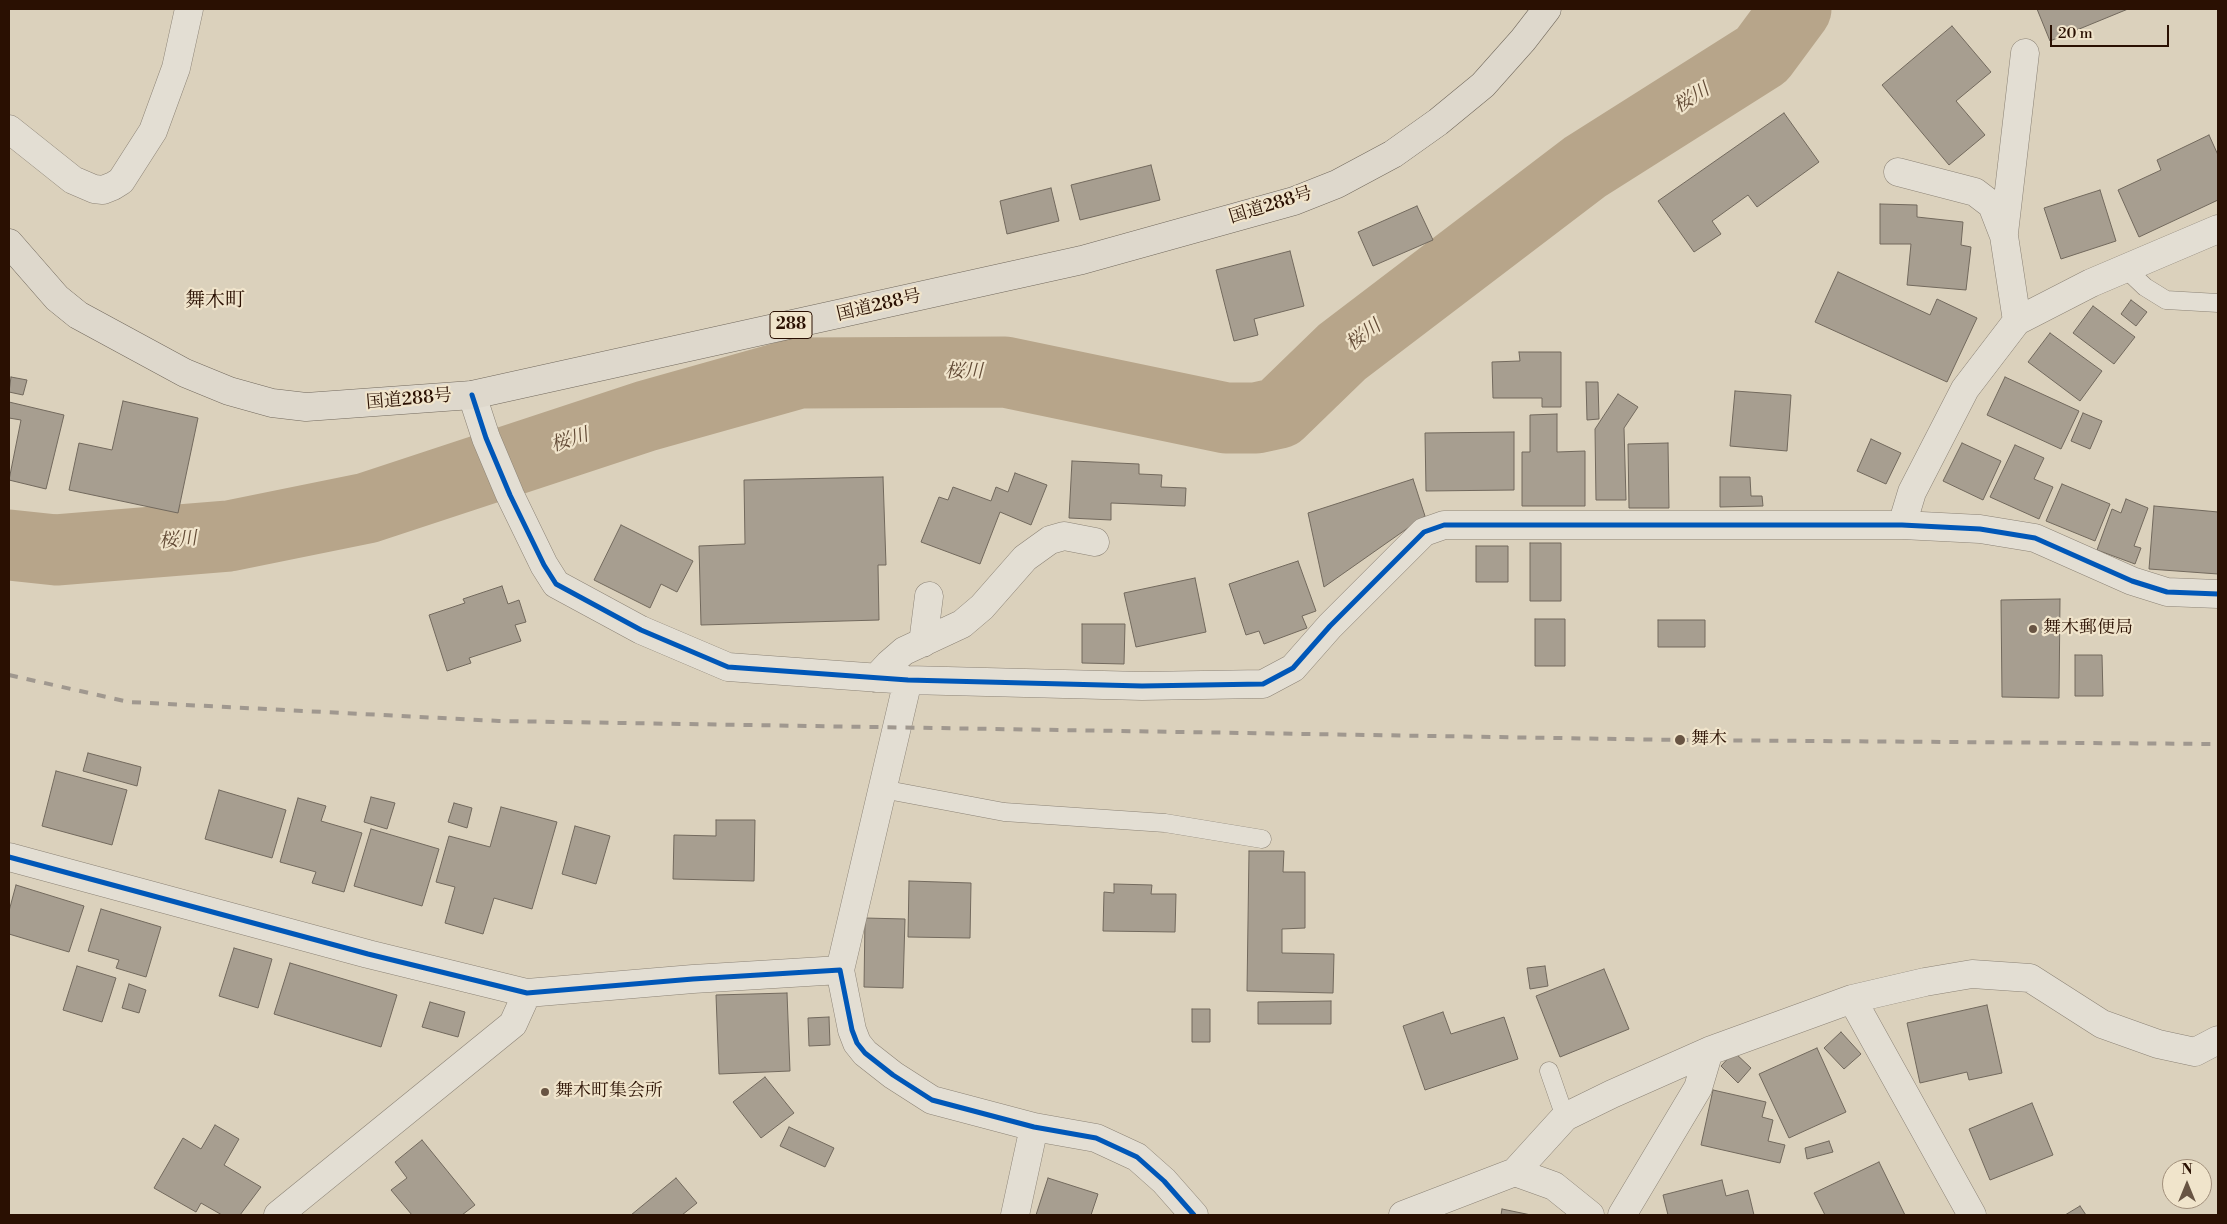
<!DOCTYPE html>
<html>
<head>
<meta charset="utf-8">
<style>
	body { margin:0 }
	#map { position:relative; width:2227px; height:1224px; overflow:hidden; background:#dbd1bc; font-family:"Libre Bodoni",serif }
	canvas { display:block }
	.frame { position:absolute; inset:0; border:10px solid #2a1002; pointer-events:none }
	.north { position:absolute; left:2162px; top:1159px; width:50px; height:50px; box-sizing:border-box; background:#f0e4cb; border:1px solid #a18f7b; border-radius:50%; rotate:0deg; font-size:14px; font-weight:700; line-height:20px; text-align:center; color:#2a1002 }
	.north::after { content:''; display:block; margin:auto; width:18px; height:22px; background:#685443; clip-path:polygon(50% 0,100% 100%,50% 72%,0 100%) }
	.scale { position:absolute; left:2050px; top:25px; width:119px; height:22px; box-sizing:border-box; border:2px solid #2a1002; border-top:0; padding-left:6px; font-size:15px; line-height:18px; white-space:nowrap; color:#2a1002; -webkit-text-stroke:4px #f0e4cb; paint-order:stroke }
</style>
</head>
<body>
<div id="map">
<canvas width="2227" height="1224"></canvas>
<div class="frame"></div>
<div class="north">N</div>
<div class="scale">20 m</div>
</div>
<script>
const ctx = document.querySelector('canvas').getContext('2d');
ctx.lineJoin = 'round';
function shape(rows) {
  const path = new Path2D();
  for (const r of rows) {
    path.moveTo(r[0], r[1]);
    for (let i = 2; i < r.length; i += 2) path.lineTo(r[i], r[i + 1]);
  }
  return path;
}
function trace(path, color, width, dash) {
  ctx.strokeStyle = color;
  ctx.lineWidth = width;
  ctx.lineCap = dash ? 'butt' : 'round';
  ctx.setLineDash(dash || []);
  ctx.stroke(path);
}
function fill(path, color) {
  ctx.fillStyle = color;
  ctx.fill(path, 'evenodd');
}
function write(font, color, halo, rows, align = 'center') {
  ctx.font = font + ' "Libre Bodoni","Noto Serif JP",serif';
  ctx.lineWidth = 4.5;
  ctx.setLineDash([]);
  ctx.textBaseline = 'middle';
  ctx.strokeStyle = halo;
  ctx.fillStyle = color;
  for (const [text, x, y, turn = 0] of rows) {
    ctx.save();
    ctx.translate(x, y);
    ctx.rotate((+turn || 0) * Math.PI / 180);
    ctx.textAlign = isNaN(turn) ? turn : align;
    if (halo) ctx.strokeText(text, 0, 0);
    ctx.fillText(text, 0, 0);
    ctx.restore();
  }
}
trace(shape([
	[9,545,56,550,229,536,367,508,646,416,799,373,1005,372,1226,418,1256,418,1279,413,1342,352,1585,167,1762,55,1796,9]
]), '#b7a58a', 71);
const building = shape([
	[2037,9,2128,9,2050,41,2037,9],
	[1952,26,1991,72,1956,101,1985,135,1949,165,1882,85,1952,26],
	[1784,113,1819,162,1757,207,1748,195,1712,221,1721,234,1694,252,1658,201,1784,113],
	[2209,135,2218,155,2218,200,2139,237,2118,190,2161,170,2157,160,2209,135],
	[1151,165,1160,200,1080,220,1071,185,1151,165],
	[1051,188,1059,221,1007,234,1000,201,1051,188],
	[2100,190,2116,241,2061,259,2044,208,2100,190],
	[1880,204,1917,205,1917,217,1963,222,1961,245,1971,247,1966,290,1907,285,1911,244,1880,244,1880,204],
	[1417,206,1433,240,1373,266,1358,232,1417,206],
	[1290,251,1304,306,1254,319,1258,335,1234,341,1216,270,1290,251],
	[1838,272,1930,315,1937,299,1977,318,1947,382,1815,322,1838,272],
	[2131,300,2147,312,2136,326,2121,314,2131,300],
	[2093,306,2135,337,2114,364,2073,333,2093,306],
	[2050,333,2102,371,2080,401,2028,362,2050,333],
	[1519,352,1561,352,1561,407,1542,407,1542,398,1493,398,1492,362,1520,361,1519,352],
	[11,377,27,380,23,395,9,392,11,377],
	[2005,377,2079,411,2061,449,1987,415,2005,377],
	[1586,382,1598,382,1599,419,1587,420,1586,382],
	[1735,391,1791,395,1787,451,1730,446,1735,391],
	[1618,394,1638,407,1624,428,1626,500,1596,500,1595,429,1618,394],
	[123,401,198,418,178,513,69,490,79,443,112,450,123,401],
	[9,402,64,415,46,489,9,480,21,420,9,418,9,402],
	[2083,413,2102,421,2090,449,2071,441,2083,413],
	[1557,414,1557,452,1585,451,1585,506,1522,506,1522,452,1530,452,1530,415,1557,414],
	[1514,432,1514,490,1426,491,1425,433,1514,432],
	[1871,439,1901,453,1886,484,1857,471,1871,439],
	[1668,443,1669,508,1629,508,1628,444,1668,443],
	[1962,443,2001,461,1983,500,1943,481,1962,443],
	[2015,445,2044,458,2034,479,2053,487,2039,519,1990,497,2015,445],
	[1072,461,1139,464,1139,474,1162,475,1161,487,1186,488,1185,506,1111,503,1111,520,1069,518,1072,461],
	[1015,473,1047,485,1031,525,1000,512,980,564,921,542,939,497,948,500,953,487,991,501,996,487,1008,492,1015,473],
	[883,477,886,565,878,565,879,620,701,625,699,546,745,544,744,480,883,477],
	[1720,477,1750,477,1751,496,1762,496,1763,506,1720,507,1720,477],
	[1413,479,1425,516,1324,587,1308,513,1413,479],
	[2062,484,2110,504,2095,541,2046,521,2062,484],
	[2126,499,2148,508,2134,546,2141,548,2135,564,2097,550,2112,509,2121,513,2126,499],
	[2154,506,2218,512,2218,574,2149,569,2154,506],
	[621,525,693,561,677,592,661,584,650,608,594,580,621,525],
	[1530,543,1561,543,1561,601,1530,601,1530,543],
	[1476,546,1508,546,1508,582,1476,582,1476,546],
	[1298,561,1316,611,1302,616,1307,628,1264,644,1259,631,1246,635,1229,584,1298,561],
	[1195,578,1206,632,1136,647,1124,593,1195,578],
	[502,586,508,604,519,600,526,622,515,625,521,641,469,658,471,663,447,671,429,615,465,603,463,599,502,586],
	[2060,599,2059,698,2002,697,2001,600,2060,599],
	[1535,619,1565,619,1565,666,1535,666,1535,619],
	[1658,620,1705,620,1705,647,1658,647,1658,620],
	[1082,624,1125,624,1124,664,1082,663,1082,624],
	[2075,655,2102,655,2103,696,2075,696,2075,655],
	[88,753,141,767,137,786,83,771,88,753],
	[56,771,127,790,112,845,42,826,56,771],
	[219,790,286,810,272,858,205,839,219,790],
	[371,797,395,803,387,829,364,822,371,797],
	[298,798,326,806,321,821,362,833,344,892,312,883,316,872,280,862,298,798],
	[454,803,472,808,467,828,448,822,454,803],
	[501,807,557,822,532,909,494,898,483,934,445,923,455,887,436,882,449,836,490,847,501,807],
	[716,820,755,820,754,881,673,879,674,835,716,836,716,820],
	[575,826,610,836,596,884,562,874,575,826],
	[371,829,439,849,422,906,354,886,371,829],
	[1249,851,1284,851,1283,872,1305,872,1305,928,1282,929,1282,953,1334,954,1333,993,1247,991,1249,851],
	[909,881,971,883,970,938,908,937,909,881],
	[1114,884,1152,885,1151,894,1176,894,1175,932,1103,931,1104,892,1114,893,1114,884],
	[16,885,84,906,69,952,9,934,9,911,16,885],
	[101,909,161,927,146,977,116,968,119,960,88,951,101,909],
	[865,918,905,919,903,988,864,987,865,918],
	[234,948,272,959,258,1008,219,996,234,948],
	[290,963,397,995,381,1047,274,1014,290,963],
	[77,966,116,978,102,1022,63,1010,77,966],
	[1545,966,1548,986,1530,989,1527,968,1545,966],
	[1604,969,1629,1029,1560,1057,1536,996,1604,969],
	[129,984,146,990,139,1013,122,1008,129,984],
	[787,993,790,1071,719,1074,716,995,787,993],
	[1331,1001,1331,1024,1258,1024,1258,1002,1331,1001],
	[430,1002,465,1012,458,1037,422,1027,430,1002],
	[1987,1005,2002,1073,1969,1080,1967,1072,1920,1083,1907,1023,1987,1005],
	[1192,1009,1210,1009,1210,1042,1192,1042,1192,1009],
	[1443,1012,1451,1034,1504,1017,1518,1059,1425,1090,1403,1026,1443,1012],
	[829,1017,830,1045,809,1046,808,1018,829,1017],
	[1841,1032,1861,1054,1844,1069,1824,1048,1841,1032],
	[1817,1048,1846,1112,1789,1138,1759,1074,1817,1048],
	[1734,1052,1751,1068,1738,1083,1721,1066,1734,1052],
	[765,1077,794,1113,761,1138,733,1102,765,1077],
	[1713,1090,1766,1102,1762,1117,1773,1120,1768,1141,1785,1145,1780,1163,1701,1145,1713,1090],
	[2032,1103,2053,1155,1990,1180,1969,1129,2032,1103],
	[215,1125,239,1139,224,1165,261,1187,240,1215,222,1215,201,1203,196,1212,154,1188,183,1138,201,1149,215,1125],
	[789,1127,834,1148,825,1167,780,1146,789,1127],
	[422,1140,475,1205,462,1215,412,1215,391,1190,407,1178,395,1162,422,1140],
	[1829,1141,1833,1152,1807,1159,1805,1148,1829,1141],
	[1879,1162,1905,1215,1825,1215,1814,1193,1879,1162],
	[676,1178,697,1203,682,1215,631,1215,676,1178],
	[1048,1178,1098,1194,1091,1215,1036,1215,1048,1178],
	[1722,1180,1726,1196,1748,1190,1754,1215,1668,1215,1663,1195,1722,1180],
	[2080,1206,2086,1215,2065,1215,2080,1206],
	[1502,1209,1531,1215,1501,1215,1502,1209]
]);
fill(building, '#a79e90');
trace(building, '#72695d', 1);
const service = shape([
	[2125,268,2145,287,2166,300,2218,303],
	[882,789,1004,812,1165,823,1262,839],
	[1549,1071,1565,1117]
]);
const minor = shape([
	[9,129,73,180,94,189,103,190,113,186,121,181,153,131,176,68,189,9],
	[1898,172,1975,192,1992,205,2004,236,2017,321],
	[2004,233,2025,53],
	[472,395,486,438,510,495,544,565,556,584,641,630,728,667,908,680,1142,686,1263,684,1293,668,1330,626,1424,532,1444,525,1902,525,1980,529,2035,538,2132,581,2167,592,2218,594],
	[1902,525,1912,492,1965,389,2017,321,2091,283,2218,229],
	[923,643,929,596],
	[876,678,889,664,904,651,962,624,982,607,1025,558,1050,540,1064,536,1095,542],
	[9,857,368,954,527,993,693,979,840,970,852,1030,857,1043,865,1053,893,1075,932,1100,1034,1127,1096,1138,1137,1157,1164,1181,1194,1215],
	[840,970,908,680],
	[1852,999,1925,982,1972,974,2030,978,2102,1024,2158,1044,2195,1052,2218,1040],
	[1515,1172,1565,1117,1612,1094,1709,1051,1852,999,1972,1215],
	[278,1215,513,1024,527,993],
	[1015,1215,1034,1127],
	[1403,1215,1515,1172,1554,1186,1590,1215],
	[1622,1215,1698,1088,1709,1051]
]);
const trunk = shape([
	[9,243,57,298,78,315,185,373,229,391,272,403,306,407,472,395,1082,260,1294,201,1337,184,1393,154,1438,122,1483,85,1523,40,1547,9]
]);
trace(service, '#8c8376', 19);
trace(minor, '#8c8376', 29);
trace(trunk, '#72695d', 29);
trace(service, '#e3ded3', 18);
trace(minor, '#e3ded3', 28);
trace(trunk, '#ded8cc', 28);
trace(shape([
	[9,675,129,702,499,721,1680,740,2218,744]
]), '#a0988f', 4, [9, 9]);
trace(shape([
	[472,395,486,438,510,495,544,565,556,584,641,630,728,667,908,680,1142,686,1263,684,1293,668,1330,626,1424,532,1444,525,1902,525,1980,529,2035,538,2132,581,2167,592,2218,594],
	[9,857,368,954,527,993,693,979,840,970,852,1030,857,1043,865,1053,893,1075,932,1100,1034,1127,1096,1138,1137,1157,1164,1181,1194,1215]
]), '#0057b8', 5);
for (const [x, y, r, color] of [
	[2033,629,5,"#685443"],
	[1680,740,6,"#685443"],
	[545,1092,5,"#685443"]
]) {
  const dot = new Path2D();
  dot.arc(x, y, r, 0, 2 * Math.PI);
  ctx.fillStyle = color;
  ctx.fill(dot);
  trace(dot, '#f0e4cb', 2);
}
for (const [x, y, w] of [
	[791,325,42]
]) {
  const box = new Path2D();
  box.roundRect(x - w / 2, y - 13.5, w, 27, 4);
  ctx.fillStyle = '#f0e4cb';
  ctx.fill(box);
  trace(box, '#2a1002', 1);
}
write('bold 16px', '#2a1002', null, [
	["288",791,325]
]);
write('18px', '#2a1002', '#f0e4cb', [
	["国道288号",1271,206,-17],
	["国道288号",879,306,-13],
	["国道288号",409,400,-5]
]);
write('18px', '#2a1002', '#f0e4cb', [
	["舞木郵便局",2043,629],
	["舞木",1691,740],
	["舞木町集会所",555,1092]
], 'left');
write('italic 19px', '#624a35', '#f0e4cb', [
	["桜川",1692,99,-32],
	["桜川",1364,336,-37],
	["桜川",964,372],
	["桜川",570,441,-18],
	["桜川",178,541,-5]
]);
write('20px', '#2a1002', '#f0e4cb', [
	["舞木町",215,301]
]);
</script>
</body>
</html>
